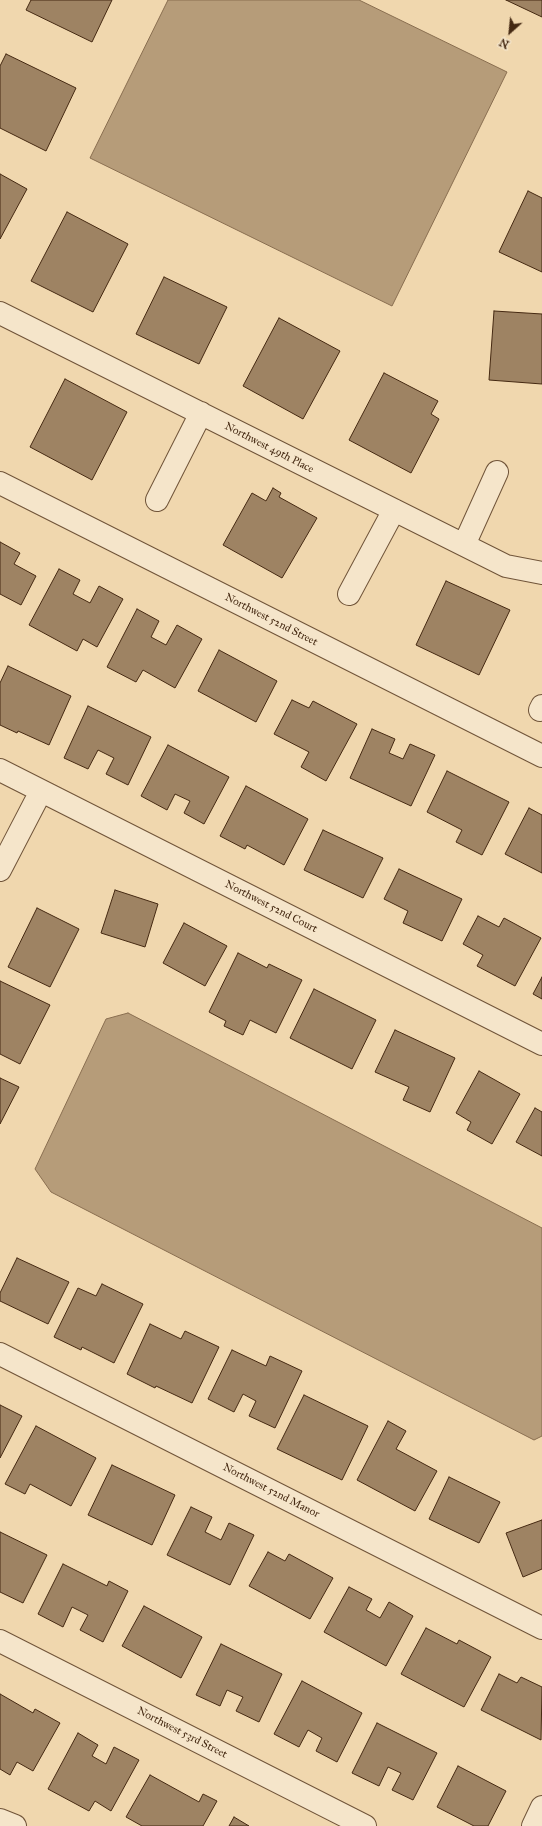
<!DOCTYPE html>
<html>
<head>
<meta charset="utf-8">
<style>
	body { margin:0 }
	#map { position:relative; width:542px; height:1826px; overflow:hidden; background:#f0d7ae; font-family:"IM FELL Great Primer",serif }
	canvas { display:block }
	.north { position:absolute; left:490px; top:12px; width:40px; height:40px; -webkit-text-stroke:3px #f5e5ca; paint-order:stroke; rotate:207deg; font-size:11px; font-weight:700; line-height:16px; text-align:center; color:#452912 }
	.north::after { content:''; display:block; margin:auto; width:14px; height:18px; background:#452912; clip-path:polygon(50% 0,100% 100%,50% 72%,0 100%) }
</style>
</head>
<body>
<div id="map">
<canvas width="542" height="1826"></canvas>
<div class="north">N</div>
</div>
<script>
const ctx = document.querySelector('canvas').getContext('2d');
ctx.lineJoin = 'round';
function fill(path, color) {
  ctx.fillStyle = color;
  ctx.fill(path, 'evenodd');
}
function shape(rows) {
  const path = new Path2D();
  for (const r of rows) {
    path.moveTo(r[0], r[1]);
    for (let i = 2; i < r.length; i += 2) path.lineTo(r[i], r[i + 1]);
  }
  return path;
}
function trace(path, color, width, dash) {
  ctx.strokeStyle = color;
  ctx.lineWidth = width;
  ctx.lineCap = dash ? 'butt' : 'round';
  ctx.setLineDash(dash || []);
  ctx.stroke(path);
}
function write(font, color, halo, rows, align = 'center') {
  ctx.font = font + ' "IM FELL Great Primer",serif';
  ctx.lineWidth = 3.5;
  ctx.setLineDash([]);
  ctx.textBaseline = 'middle';
  ctx.strokeStyle = halo;
  ctx.fillStyle = color;
  for (const [text, x, y, turn = 0] of rows) {
    ctx.save();
    ctx.translate(x, y);
    ctx.rotate((+turn || 0) * Math.PI / 180);
    ctx.textAlign = isNaN(turn) ? turn : align;
    if (halo) ctx.strokeText(text, 0, 0);
    ctx.fillText(text, 0, 0);
    ctx.restore();
  }
}
const water = shape([
	[168,0,359,0,507,72,392,306,90,158,168,0],
	[128,1013,542,1228,542,1436,534,1440,51,1192,35,1169,106,1019,128,1013]
]);
fill(water, '#b69c79');
trace(water, '#896e50', 1);
const building = shape([
	[31,0,112,0,92,42,26,10,31,0],
	[506,0,542,0,542,17,506,0],
	[6,54,76,88,46,151,0,128,0,66,6,54],
	[0,174,27,189,0,239,0,174],
	[528,191,542,198,542,272,499,252,528,191],
	[67,212,128,244,93,312,31,281,67,212],
	[164,277,227,307,199,364,136,334,164,277],
	[494,311,542,314,542,384,489,380,494,311],
	[279,318,340,351,303,419,243,386,279,318],
	[384,373,438,401,431,414,439,419,411,473,349,440,384,373],
	[65,379,127,412,92,480,30,447,65,379],
	[273,488,281,493,279,497,317,518,282,578,223,545,252,493,266,501,273,488],
	[0,542,20,553,14,564,36,576,21,605,0,594,0,542],
	[59,569,80,580,73,594,90,603,99,586,123,599,97,647,83,639,77,651,29,625,59,569],
	[446,581,510,610,479,675,416,645,446,581],
	[137,609,159,621,151,637,166,645,177,625,202,639,175,688,143,670,136,682,107,667,137,609],
	[219,650,277,681,256,722,198,691,219,650],
	[8,666,71,696,49,745,18,731,17,733,0,725,0,683,8,666],
	[292,700,309,708,313,701,357,724,326,781,301,767,309,752,274,734,292,700],
	[88,706,151,737,128,785,106,774,114,758,98,750,88,769,64,758,88,706],
	[372,729,395,739,389,753,403,759,410,744,435,755,411,806,350,778,372,729],
	[168,745,229,777,204,824,184,813,190,801,175,794,167,810,141,796,168,745],
	[447,771,509,802,482,855,456,842,462,830,427,812,447,771],
	[246,786,308,819,284,865,247,845,245,849,220,836,246,786],
	[529,808,542,815,542,873,505,854,529,808],
	[323,830,383,858,363,898,304,870,323,830],
	[399,869,462,899,442,941,403,923,408,911,384,899,399,869],
	[115,890,158,904,145,947,101,933,115,890],
	[37,908,79,929,50,987,8,967,37,908],
	[478,916,499,927,504,918,541,938,515,986,477,966,483,955,463,944,478,916],
	[184,923,227,946,205,986,163,963,184,923],
	[238,953,267,968,269,964,302,980,276,1033,250,1020,243,1035,224,1026,226,1021,209,1012,238,953],
	[542,977,542,999,533,994,542,977],
	[0,981,50,1005,20,1064,0,1054,0,981],
	[314,989,376,1020,352,1069,290,1038,314,989],
	[395,1030,455,1058,430,1112,403,1100,409,1087,375,1072,395,1030],
	[479,1071,520,1094,492,1144,467,1130,471,1122,456,1113,479,1071],
	[0,1078,19,1087,0,1124,0,1078],
	[535,1108,542,1112,542,1156,516,1142,535,1108],
	[17,1258,69,1282,48,1324,0,1301,0,1293,17,1258],
	[102,1284,143,1304,114,1363,82,1347,81,1350,54,1337,78,1288,96,1296,102,1284],
	[150,1324,181,1339,185,1331,219,1347,192,1403,156,1386,155,1388,127,1374,150,1324],
	[232,1350,266,1366,270,1356,302,1371,275,1428,249,1416,256,1401,243,1394,234,1412,208,1399,232,1350],
	[304,1395,368,1426,342,1480,277,1449,304,1395],
	[0,1405,22,1416,0,1458,0,1405],
	[388,1421,406,1431,396,1449,437,1471,415,1511,357,1480,388,1421],
	[36,1426,96,1458,71,1506,30,1484,25,1494,5,1484,36,1426],
	[112,1465,175,1495,152,1545,88,1515,112,1465],
	[449,1477,500,1502,479,1543,429,1519,449,1477],
	[191,1507,212,1517,205,1532,221,1540,229,1523,254,1535,230,1585,167,1555,191,1507],
	[542,1520,542,1569,523,1577,506,1533,542,1520],
	[0,1532,47,1555,23,1603,0,1592,0,1532],
	[268,1552,285,1561,289,1554,333,1578,310,1619,249,1586,268,1552],
	[63,1564,107,1586,109,1581,128,1591,103,1642,80,1630,88,1615,72,1607,63,1627,38,1614,63,1564],
	[349,1587,372,1599,366,1610,380,1618,389,1602,413,1616,386,1666,324,1632,349,1587],
	[144,1606,202,1637,181,1678,122,1646,144,1606],
	[426,1628,457,1644,459,1640,491,1657,464,1707,401,1674,426,1628],
	[221,1644,282,1674,259,1722,236,1711,243,1697,227,1690,220,1706,196,1695,221,1644],
	[499,1674,517,1683,521,1677,542,1687,541,1740,481,1710,499,1674],
	[302,1681,362,1713,337,1762,316,1751,322,1738,308,1730,299,1747,274,1734,302,1681],
	[0,1694,33,1713,35,1709,60,1723,33,1771,17,1762,10,1775,0,1769,0,1694],
	[377,1723,437,1753,413,1800,392,1790,401,1773,388,1767,379,1786,352,1773,377,1723],
	[78,1733,98,1745,92,1756,106,1764,114,1747,139,1760,111,1811,95,1801,89,1811,48,1789,78,1733],
	[458,1766,506,1791,488,1826,474,1826,437,1807,458,1766],
	[150,1775,199,1802,203,1794,217,1801,203,1826,142,1826,126,1817,150,1775],
	[234,1817,249,1826,229,1826,234,1817]
]);
fill(building, '#9e8363');
trace(building, '#452912', 1);
const minor = shape([
	[0,313,506,566,542,573],
	[0,483,542,756],
	[157,500,201,413],
	[464,545,497,472],
	[349,594,394,510],
	[540,710,542,706],
	[0,770,542,1044],
	[0,870,41,791],
	[0,1354,542,1628],
	[0,1641,365,1826],
	[0,1820,15,1826],
	[533,1826,542,1807]
]);
trace(minor, '#705439', 24);
trace(minor, '#f5e5ca', 22);
write('11px', '#452912', '#f5e5ca', [
	["Northwest 49th Place",269,448,27],
	["Northwest 52nd Street",271,620,27],
	["Northwest 52nd Court",271,907,27],
	["Northwest 52nd Manor",271,1491,27],
	["Northwest 53rd Street",182,1733,27]
]);
</script>
</body>
</html>
